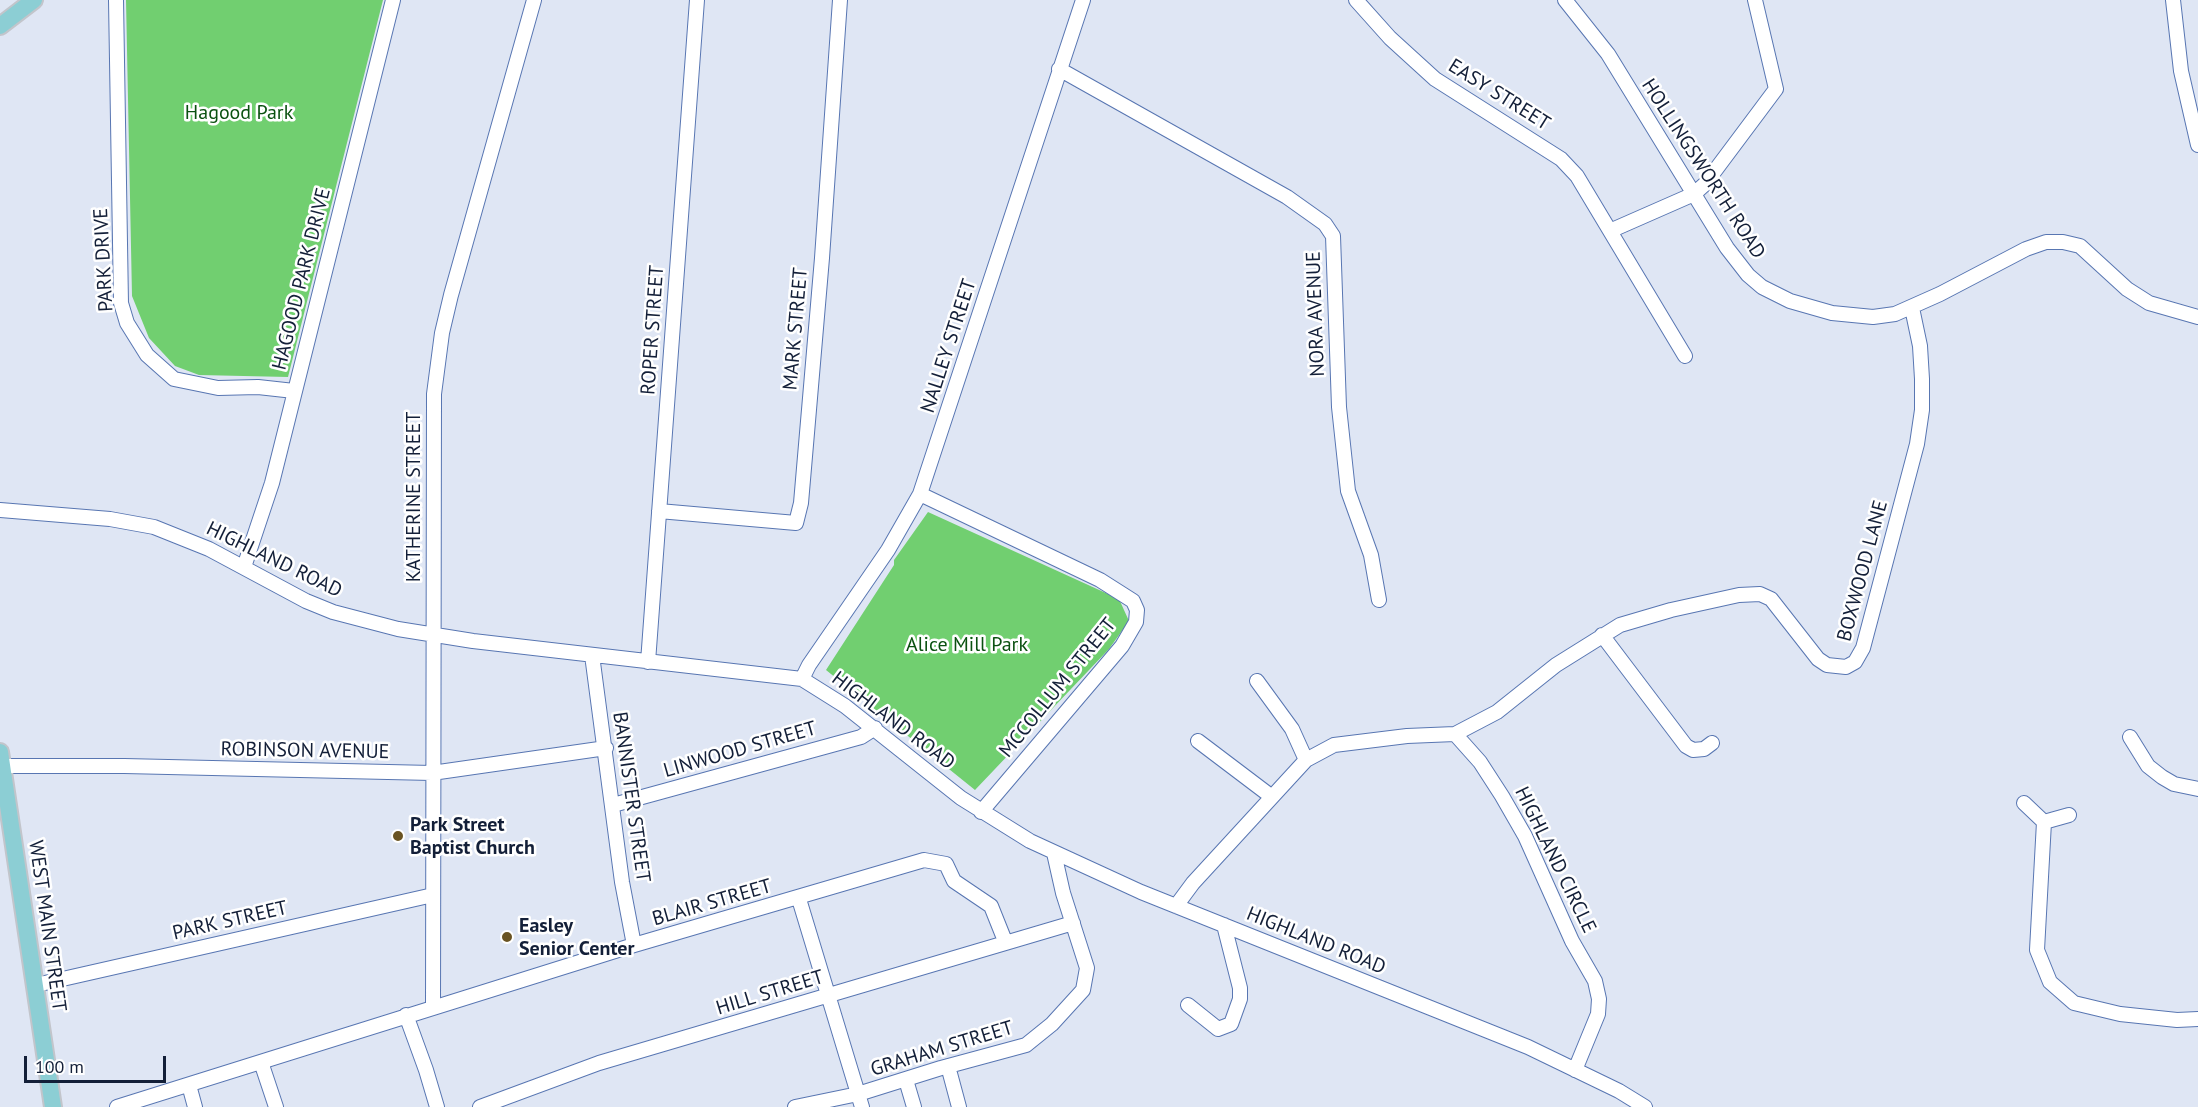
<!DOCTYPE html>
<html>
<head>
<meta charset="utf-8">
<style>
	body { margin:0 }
	#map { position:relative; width:2198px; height:1107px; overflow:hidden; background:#dfe6f4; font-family:"PT Sans",sans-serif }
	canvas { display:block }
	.scale { position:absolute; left:24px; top:1056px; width:142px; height:27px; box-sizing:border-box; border:3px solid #131f38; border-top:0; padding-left:8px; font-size:18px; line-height:21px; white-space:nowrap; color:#131f38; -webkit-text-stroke:4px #fff; paint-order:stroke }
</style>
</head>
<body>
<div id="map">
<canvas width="2198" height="1107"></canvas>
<div class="scale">100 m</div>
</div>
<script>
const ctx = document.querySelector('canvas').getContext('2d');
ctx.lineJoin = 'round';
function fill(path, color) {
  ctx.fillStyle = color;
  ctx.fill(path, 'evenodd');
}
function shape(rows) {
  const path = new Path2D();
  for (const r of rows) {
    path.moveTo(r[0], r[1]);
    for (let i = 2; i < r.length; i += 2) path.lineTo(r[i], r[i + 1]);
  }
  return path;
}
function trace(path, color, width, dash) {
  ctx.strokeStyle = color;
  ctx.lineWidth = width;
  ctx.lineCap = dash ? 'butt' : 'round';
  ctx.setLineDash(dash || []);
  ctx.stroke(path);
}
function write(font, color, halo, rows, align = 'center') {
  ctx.font = font + ' "PT Sans",sans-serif';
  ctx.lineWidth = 5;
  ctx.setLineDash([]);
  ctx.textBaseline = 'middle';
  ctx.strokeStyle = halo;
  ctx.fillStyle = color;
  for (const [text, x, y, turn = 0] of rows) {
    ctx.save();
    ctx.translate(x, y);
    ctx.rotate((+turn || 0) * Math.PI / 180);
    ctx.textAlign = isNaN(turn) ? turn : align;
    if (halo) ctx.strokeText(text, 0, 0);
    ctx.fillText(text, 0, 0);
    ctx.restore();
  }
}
fill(shape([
	[126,0,383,0,288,377,199,375,175,366,149,338,132,296],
	[928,512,1119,599,1129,621,1109,649,975,790,826,670,894,565,894,560]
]), '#71cf70');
const minor = shape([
	[116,0,121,303,127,323,147,355,174,379,218,388,258,387,294,391],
	[1356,0,1390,38,1435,79,1561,159,1577,176,1685,356],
	[1565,0,1608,54,1727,248,1748,275,1762,287,1790,301,1832,313,1873,317,1895,314,1940,294,2026,249,2046,242,2063,242,2080,246,2127,289,2149,303,2198,317],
	[2173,0,2181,71,2198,145],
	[1059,69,1287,197,1325,224,1333,236,1339,407,1348,491,1371,555,1379,600],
	[1612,230,1694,194,1705,184,1776,89,1755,0],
	[920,494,1100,580,1133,601,1137,610,1136,622,1122,646,981,812],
	[0,510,110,519,154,527,209,549,306,601,333,612,398,629,473,641,802,679,845,706,961,798,1030,841,1141,892,1528,1047,1619,1091,1645,1107],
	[659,511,796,523,801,503,822,258,840,0],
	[244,567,272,483,393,0],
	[1602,635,1686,746,1693,750,1704,749,1712,743],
	[592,655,622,882,634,945],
	[648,662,697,0],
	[802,679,809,665,888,550,920,494,1083,0],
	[1257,681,1292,729,1306,760],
	[1455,734,1497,712,1556,665,1620,625,1671,610,1739,595,1760,594,1771,599,1818,659,1827,665,1846,667,1855,662,1863,648,1917,444,1922,410,1922,379,1920,346,1912,308],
	[2130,737,2148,766,2162,777,2174,784,2198,789],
	[1198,741,1272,797],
	[2,766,124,766,432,773,606,748],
	[2024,803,2044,822,2037,950,2050,982,2074,1003,2120,1014,2177,1020,2198,1019],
	[613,805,861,737,875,728],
	[2044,822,2069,815],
	[799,899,862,1107],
	[1176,906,1193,883,1306,760,1334,745,1407,736,1455,734,1480,762,1502,796,1525,836,1572,941,1595,981,1599,999,1598,1014,1575,1070],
	[36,985,433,895],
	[1188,1005,1218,1029,1231,1024,1240,999,1240,988,1224,925],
	[433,1007,434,394,442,333,451,295,534,0],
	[406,1015,426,1070,437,1107],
	[261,1062,276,1107],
	[948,1066,959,1107],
	[906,1080,914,1107],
	[189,1085,195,1107],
	[117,1107,634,945,924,860,946,864,954,881,991,906,1005,941],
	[480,1107,599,1063,1073,923],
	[795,1107,858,1094,941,1068,1026,1045,1052,1024,1083,990,1087,968,1063,893,1054,853]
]);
const major = shape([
	[0,26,34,0],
	[0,752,53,1107]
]);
trace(minor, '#5876b2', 16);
trace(major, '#c2c5cb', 20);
trace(minor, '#fff', 14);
trace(major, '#8cced4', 16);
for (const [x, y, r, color] of [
	[398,836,6,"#695322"],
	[507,937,6,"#695322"]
]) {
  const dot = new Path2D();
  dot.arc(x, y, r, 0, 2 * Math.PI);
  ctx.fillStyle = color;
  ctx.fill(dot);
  trace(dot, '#fff', 2);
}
write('20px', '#131f38', '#fff', [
	["EASY STREET",1499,95,32],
	["HOLLINGSWORTH ROAD",1703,169,57],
	["PARK DRIVE",104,260,-93],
	["HAGOOD PARK DRIVE",302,279,-76],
	["NORA AVENUE",1316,314,-92],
	["MARK STREET",796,329,-85],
	["ROPER STREET",653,330,-86],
	["NALLEY STREET",949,346,-72],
	["KATHERINE STREET",414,497,-90],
	["HIGHLAND ROAD",274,560,26],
	["BOXWOOD LANE",1863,571,-75],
	["MCCOLLUM STREET",1058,688,-51],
	["HIGHLAND ROAD",893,721,37],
	["LINWOOD STREET",740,750,-16],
	["ROBINSON AVENUE",305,751,1],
	["BANNISTER STREET",631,797,82],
	["HIGHLAND CIRCLE",1555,860,64],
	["BLAIR STREET",712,903,-16],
	["PARK STREET",230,921,-13],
	["WEST MAIN STREET",47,926,82],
	["HIGHLAND ROAD",1316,941,22],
	["HILL STREET",770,993,-17],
	["GRAHAM STREET",942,1049,-17]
]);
write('20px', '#0a5110', '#fff', [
	["Hagood Park",239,113],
	["Alice Mill Park",967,645]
]);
write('bold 20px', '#131f38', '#fff', [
	["Park Street",410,825],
	["Baptist Church",410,848],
	["Easley",519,926],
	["Senior Center",519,949]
], 'left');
</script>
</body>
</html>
